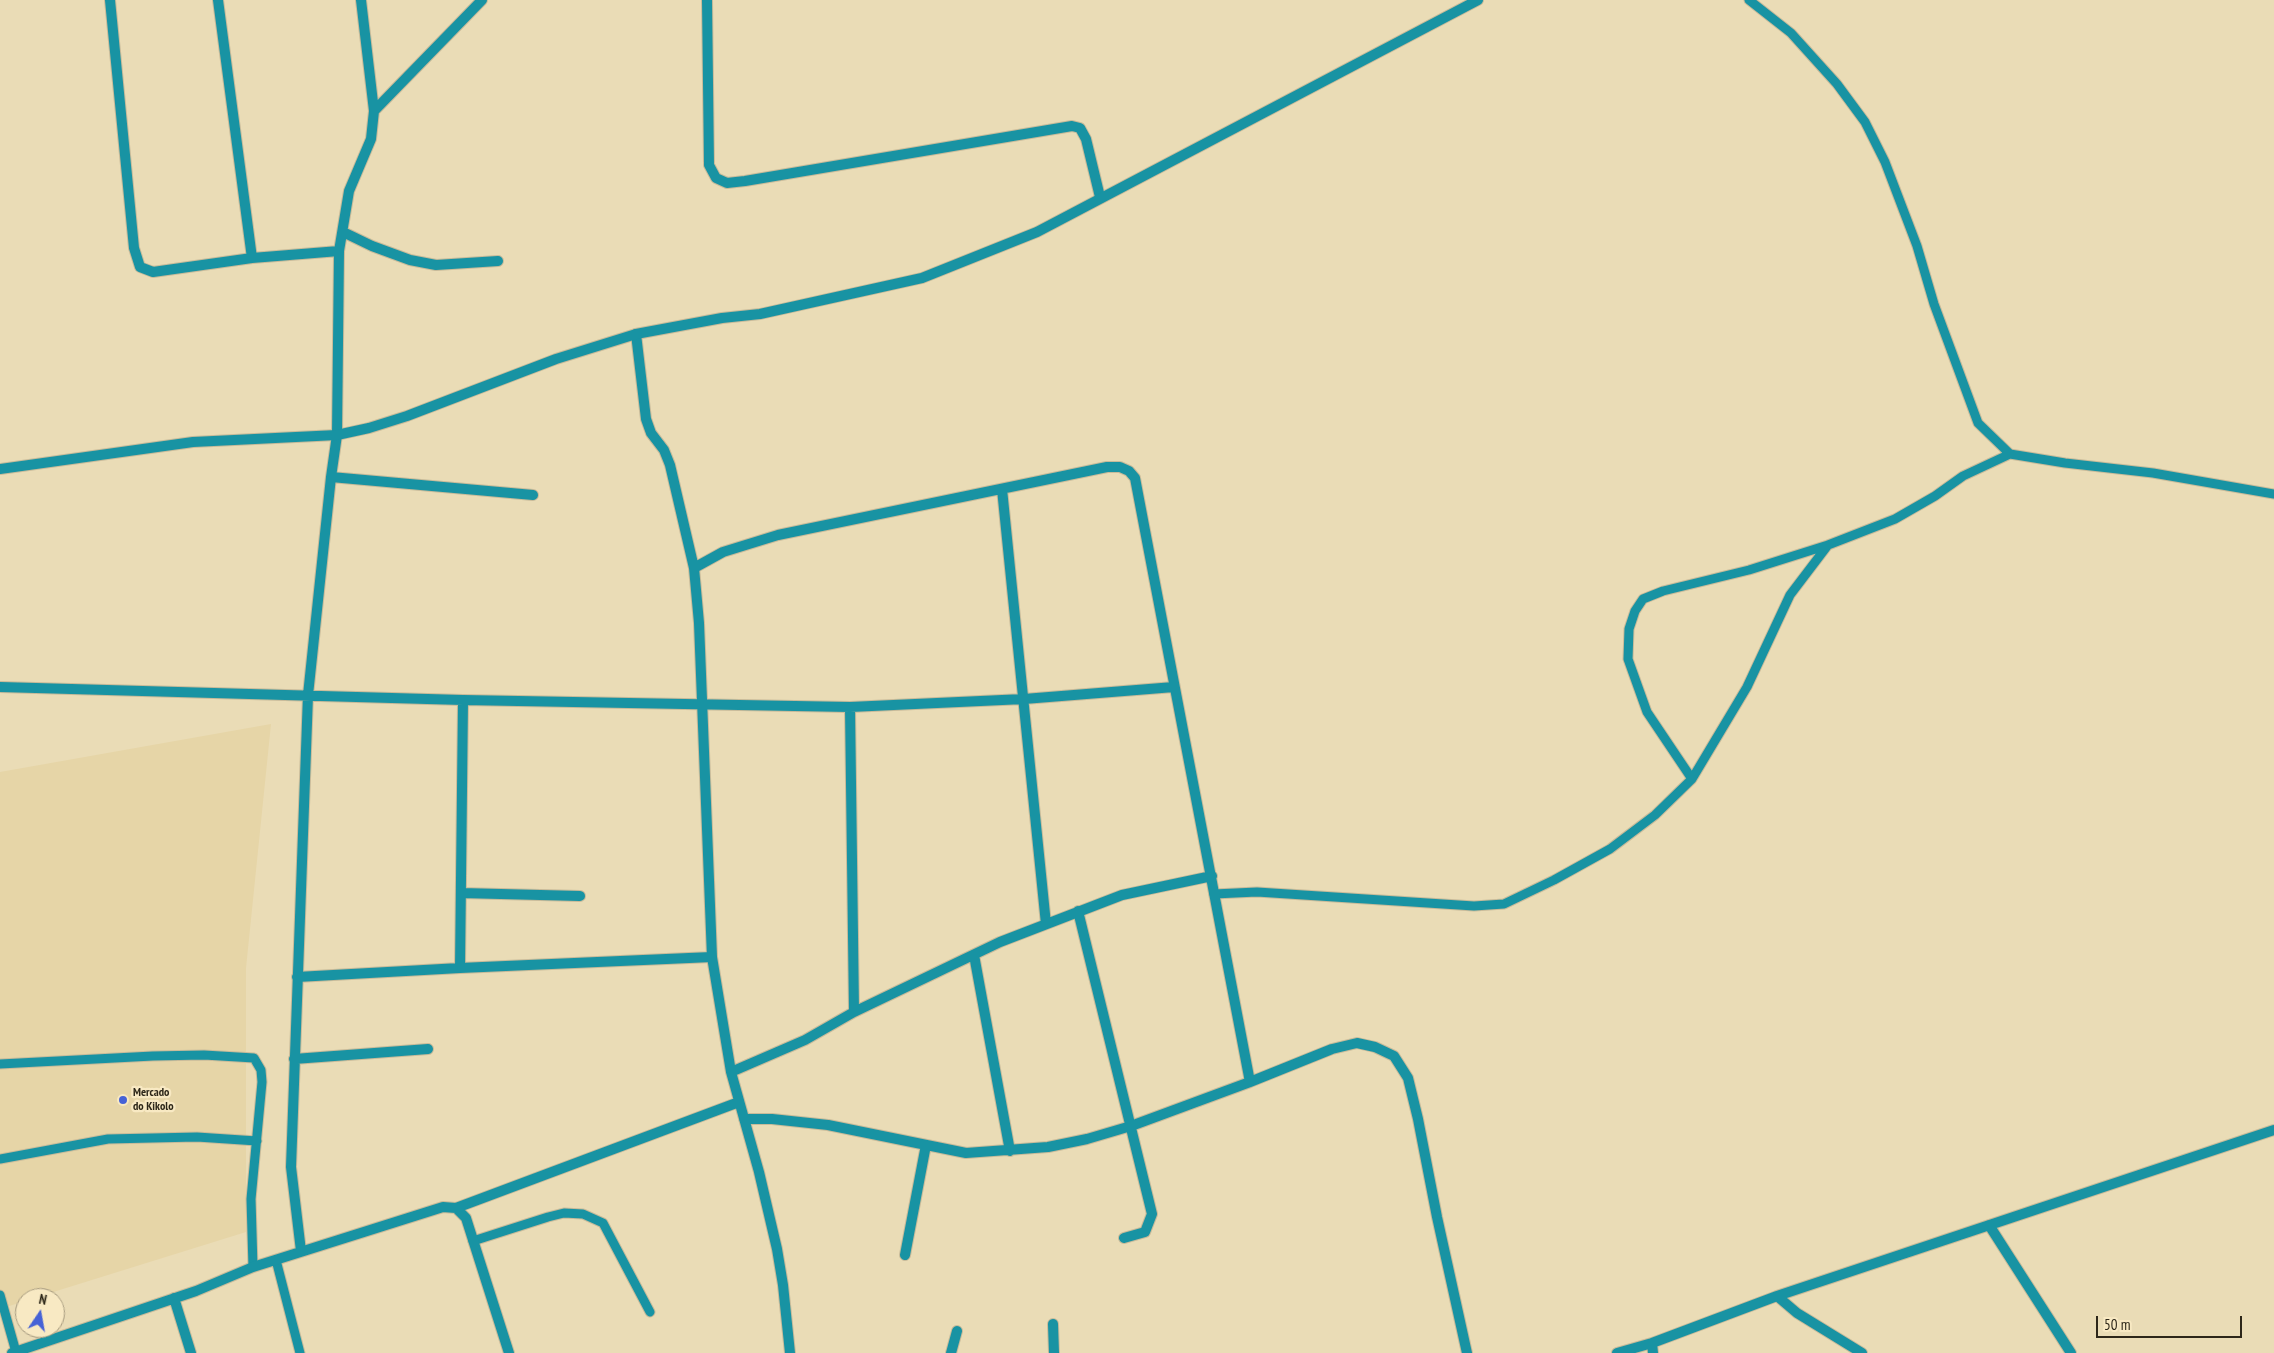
<!DOCTYPE html>
<html>
<head>
<meta charset="utf-8">
<style>
	body { margin:0 }
	#map { position:relative; width:2274px; height:1353px; overflow:hidden; background:#eadcb6; font-family:"PT Sans Narrow",sans-serif }
	canvas { display:block }
	.north { position:absolute; left:15px; top:1288px; width:50px; height:50px; box-sizing:border-box; background:#f8e9c3; border:1px solid #a79b7f; border-radius:50%; rotate:12deg; font-size:14px; font-weight:700; line-height:20px; text-align:center; color:#2d2719 }
	.north::after { content:''; display:block; margin:auto; width:18px; height:22px; background:#4662d6; clip-path:polygon(50% 0,100% 100%,50% 72%,0 100%) }
	.scale { position:absolute; left:2096px; top:1316px; width:146px; height:22px; box-sizing:border-box; border:2px solid #2d2719; border-top:0; padding-left:6px; font-size:15px; line-height:18px; white-space:nowrap; color:#2d2719; -webkit-text-stroke:4px #f8e9c3; paint-order:stroke }
</style>
</head>
<body>
<div id="map">
<canvas width="2274" height="1353"></canvas>
<div class="north">N</div>
<div class="scale">50 m</div>
</div>
<script>
const ctx = document.querySelector('canvas').getContext('2d');
ctx.lineJoin = 'round';
function fill(path, color) {
  ctx.fillStyle = color;
  ctx.fill(path, 'evenodd');
}
function shape(rows) {
  const path = new Path2D();
  for (const r of rows) {
    path.moveTo(r[0], r[1]);
    for (let i = 2; i < r.length; i += 2) path.lineTo(r[i], r[i + 1]);
  }
  return path;
}
function trace(path, color, width, dash) {
  ctx.strokeStyle = color;
  ctx.lineWidth = width;
  ctx.lineCap = dash ? 'butt' : 'round';
  ctx.setLineDash(dash || []);
  ctx.stroke(path);
}
function write(font, color, halo, rows, align = 'center') {
  ctx.font = font + ' "PT Sans Narrow",sans-serif';
  ctx.lineWidth = 4.5;
  ctx.setLineDash([]);
  ctx.textBaseline = 'middle';
  ctx.strokeStyle = halo;
  ctx.fillStyle = color;
  for (const [text, x, y, turn = 0] of rows) {
    ctx.save();
    ctx.translate(x, y);
    ctx.rotate((+turn || 0) * Math.PI / 180);
    ctx.textAlign = isNaN(turn) ? turn : align;
    if (halo) ctx.strokeText(text, 0, 0);
    ctx.fillText(text, 0, 0);
    ctx.restore();
  }
}
fill(shape([
	[271,724,246,968,246,1232,34,1298,25,1298,25,1301,0,1309,0,772]
]), '#e6d5a7');
const service = shape([
	[2010,454,2065,463,2153,473,2274,494],
	[1692,779,1647,712,1628,659,1629,629,1635,611,1643,599,1663,591,1749,570,1828,545],
	[1214,894,1257,892,1474,906,1504,904,1554,880,1610,849,1655,815,1692,779,1747,687,1790,595,1828,545,1895,519,1935,496,1963,476,2010,454,1978,423,1934,304,1917,246,1885,162,1865,122,1837,84,1791,33,1749,0],
	[0,1064,153,1056,204,1055,254,1058,261,1070,262,1082,251,1199,253,1267],
	[0,1159,108,1139,197,1137,257,1141],
	[473,1241,548,1217,564,1213,583,1214,603,1223,650,1312],
	[276,1260,300,1353],
	[0,1295,16,1352]
]);
const minor = shape([
	[110,0,134,248,140,267,153,272,252,258,339,251],
	[218,0,252,258],
	[707,0,709,165,716,178,727,183,745,181,1072,126,1080,128,1086,139,1100,197],
	[374,111,482,0],
	[343,232,372,246,410,260,436,265,498,261],
	[636,334,646,419,651,433,664,450,670,465,694,568],
	[331,477,533,495],
	[1002,489,1046,924],
	[0,687,463,700,850,707,1024,699,1174,687],
	[850,707,854,1012],
	[461,893,580,896],
	[1078,911,1152,1214,1145,1232,1124,1238],
	[974,955,1010,1151],
	[460,968,463,700],
	[297,977,460,968,712,957],
	[294,1059,428,1049],
	[731,1072,805,1040,854,1012,1000,942,1122,895,1212,876],
	[744,1119,772,1119,828,1125,966,1153,1048,1147,1087,1139,1131,1126,1250,1082,1332,1049,1357,1043,1375,1047,1394,1056,1408,1078,1418,1119,1437,1217,1467,1353],
	[456,1208,466,1218,509,1353],
	[1989,1225,2071,1353],
	[301,1251,291,1167,308,695,331,477,337,435,339,251,349,191,371,139,374,111,361,0],
	[905,1255,926,1145],
	[1777,1296,1797,1313,1862,1353],
	[174,1298,191,1353],
	[1053,1324,1054,1353],
	[1652,1343,1653,1353],
	[12,1353,196,1291,253,1267,443,1207,456,1208,739,1102],
	[790,1353,783,1285,777,1249,759,1172,731,1072,712,957,699,623,694,568,723,552,778,535,1107,467,1120,467,1129,471,1135,478,1250,1082],
	[951,1353,957,1331],
	[1617,1353,1652,1343,1777,1296,2274,1130]
]);
const tertiary = shape([
	[0,469,193,442,337,435,369,428,407,416,556,359,636,334,722,318,760,314,922,278,1037,232,1478,0]
]);
trace(service, '#c8bb9a', 11);
trace(minor, '#c8bb9a', 12);
trace(tertiary, '#c8bb9a', 12);
trace(service, '#1893a3', 9);
trace(minor, '#1893a3', 10);
trace(tertiary, '#1893a3', 10);
for (const [x, y, r, color] of [
	[123,1100,5,"#4662d6"]
]) {
  const dot = new Path2D();
  dot.arc(x, y, r, 0, 2 * Math.PI);
  ctx.fillStyle = color;
  ctx.fill(dot);
  trace(dot, '#f8e9c3', 2);
}
write('bold 12px', '#2d2719', '#f8e9c3', [
	["Mercado",133,1093],
	["do Kikolo",133,1107]
], 'left');
</script>
</body>
</html>
